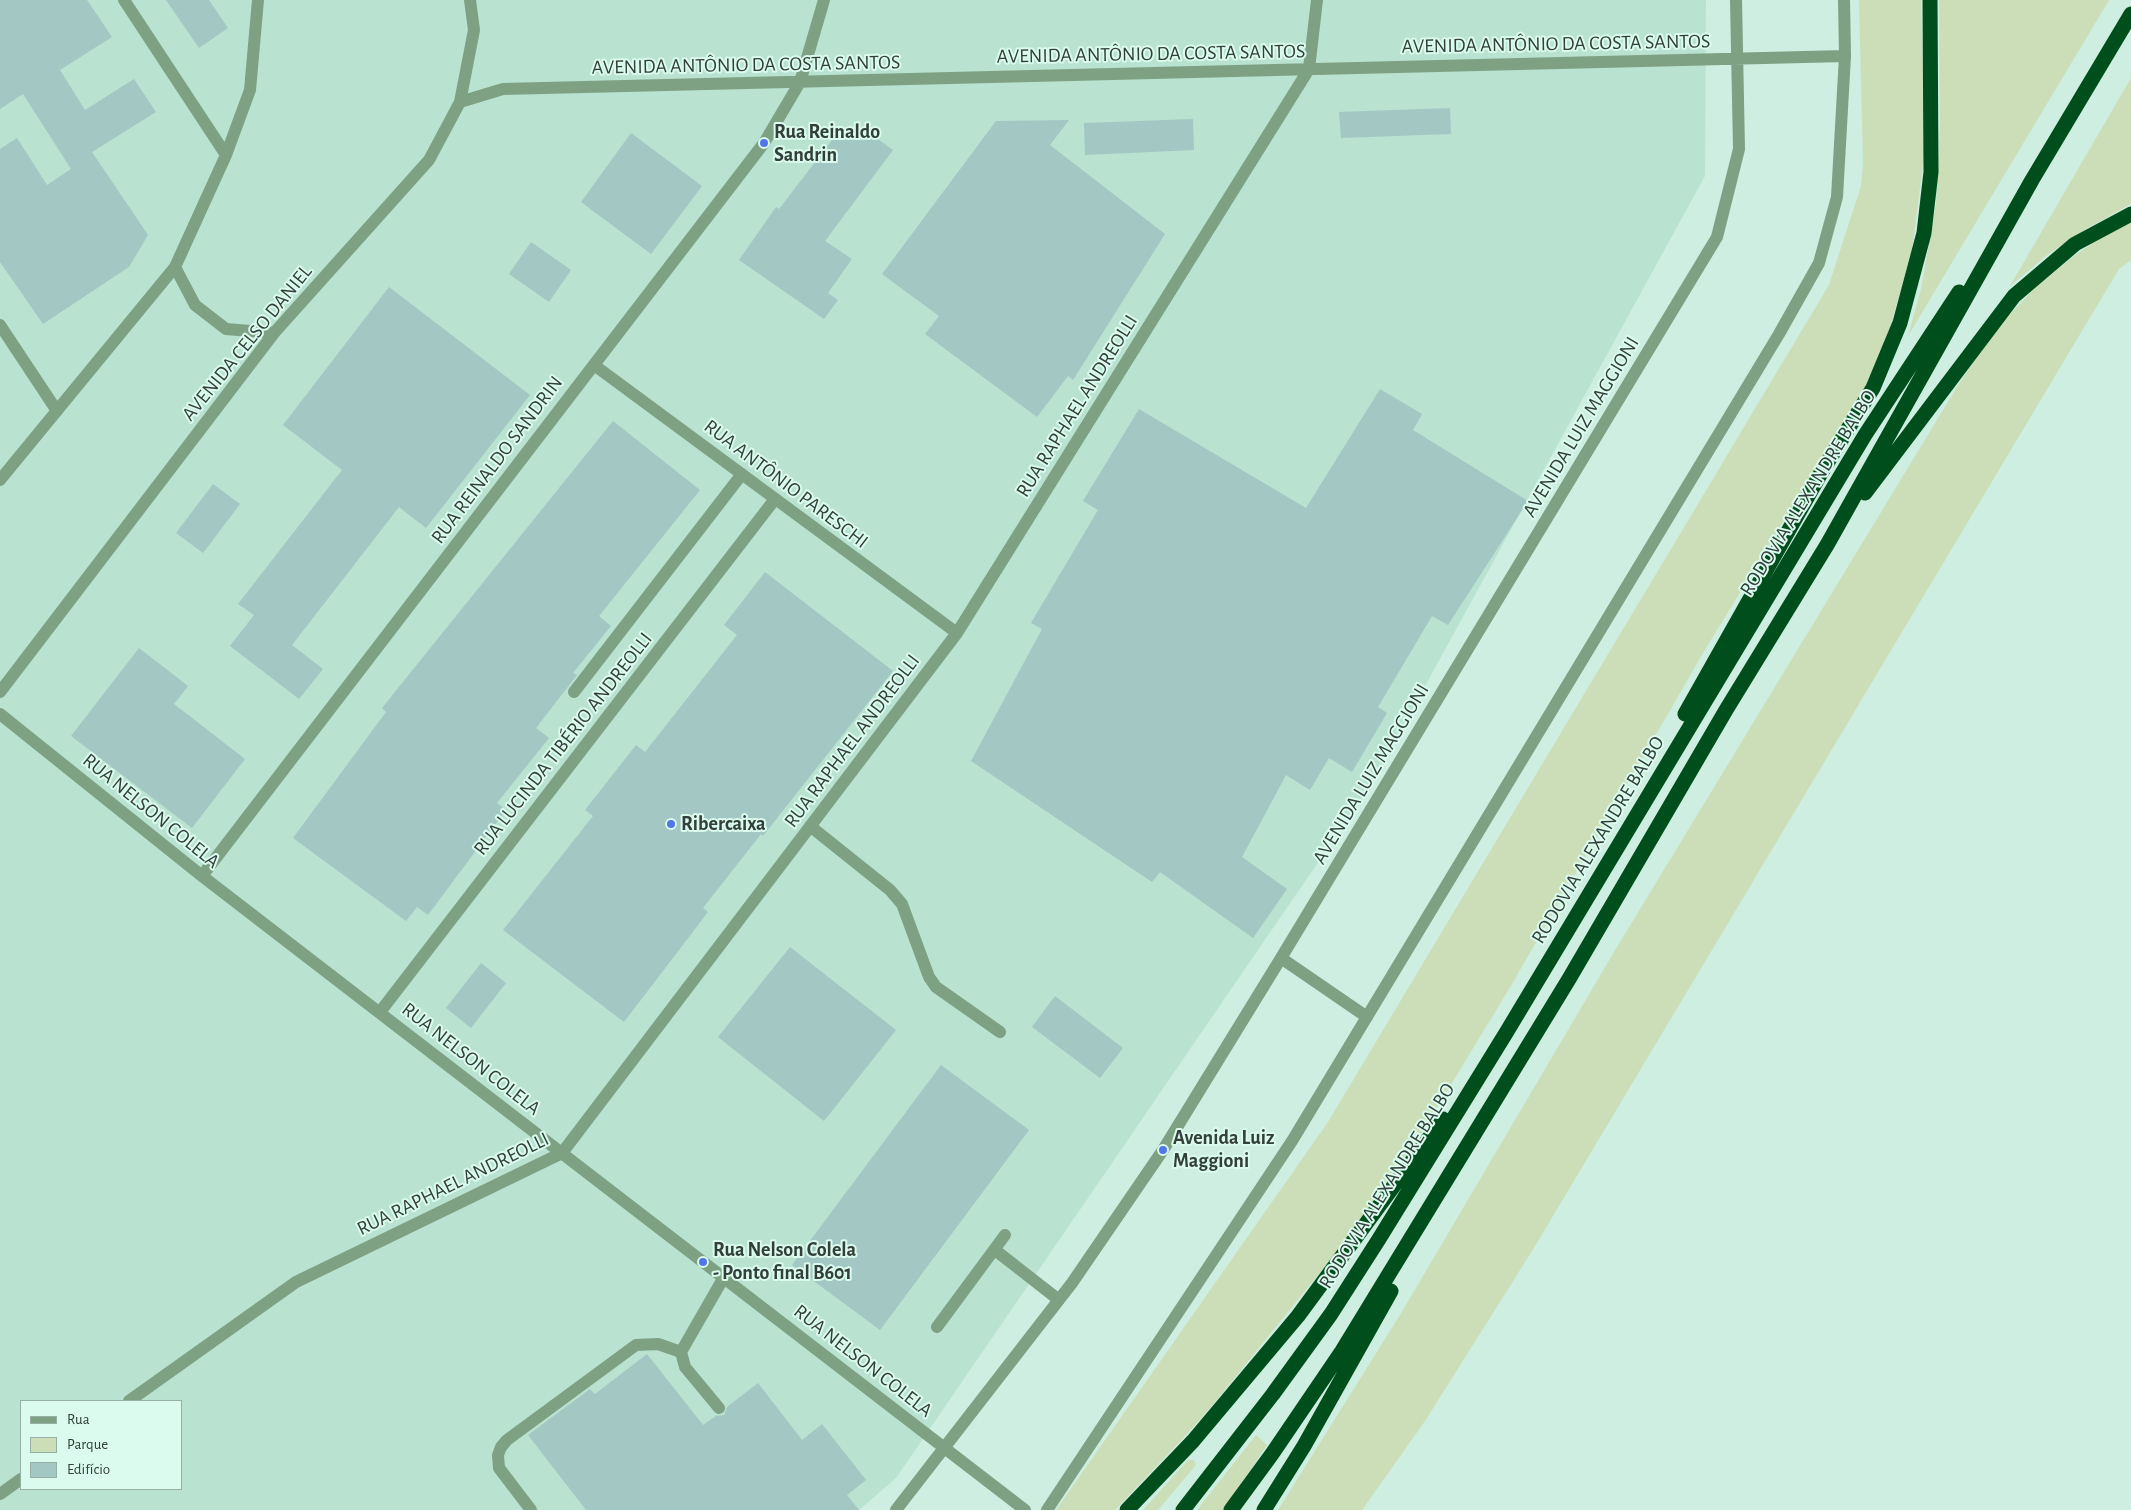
<!DOCTYPE html>
<html>
<head>
<meta charset="utf-8">
<style>
	body { margin:0 }
	#map { position:relative; width:2131px; height:1510px; overflow:hidden; background:#cdeee0; font-family:"Alegreya Sans",sans-serif }
	canvas { display:block }
	.legend { position:absolute; left:20px; top:1400px; width:162px; height:90px; box-sizing:border-box; background:#dafbed; border:1px solid #97b0a5; margin:0; padding:6px 9px; list-style:none; font-size:15px; color:#323f3a }
	.legend li { display:flex; align-items:center; gap:10px; height:25px }
	.legend b { width:25px; border:1px solid #97b0a5 }
</style>
</head>
<body>
<div id="map">
<canvas width="2131" height="1510"></canvas>
<ul class="legend">
<li><b style="height:6px;background:#7da182"></b>Rua</li>
<li><b style="height:14px;background:#cbdeb8"></b>Parque</li>
<li><b style="height:14px;background:#a3c7c3"></b>Edifício</li>
</ul>
</div>
<script>
const ctx = document.querySelector('canvas').getContext('2d');
ctx.lineJoin = 'round';
function fill(path, color) {
  ctx.fillStyle = color;
  ctx.fill(path, 'evenodd');
}
function shape(rows) {
  const path = new Path2D();
  for (const r of rows) {
    path.moveTo(r[0], r[1]);
    for (let i = 2; i < r.length; i += 2) path.lineTo(r[i], r[i + 1]);
  }
  return path;
}
function trace(path, color, width, dash) {
  ctx.strokeStyle = color;
  ctx.lineWidth = width;
  ctx.lineCap = dash ? 'butt' : 'round';
  ctx.setLineDash(dash || []);
  ctx.stroke(path);
}
function write(font, color, halo, rows, align = 'center') {
  ctx.font = font + ' "Alegreya Sans",sans-serif';
  ctx.lineWidth = 4;
  ctx.setLineDash([]);
  ctx.textBaseline = 'middle';
  ctx.strokeStyle = halo;
  ctx.fillStyle = color;
  for (const [text, x, y, turn = 0] of rows) {
    ctx.save();
    ctx.translate(x, y);
    ctx.rotate((+turn || 0) * Math.PI / 180);
    ctx.textAlign = isNaN(turn) ? turn : align;
    if (halo) ctx.strokeText(text, 0, 0);
    ctx.fillText(text, 0, 0);
    ctx.restore();
  }
}
fill(shape([
	[0,0,1706,0,1705,176,1369,788,896,1478,859,1510,0,1510],
	[21,1401,181,1401,181,1489,21,1489]
]), '#b9e2d1');
fill(shape([
	[1859,0,1921,0,1924,99,1924,156,1912,251,1885,345,1863,391,1706,648,1509,989,1418,1139,1340,1248,1202,1418,1115,1510,1056,1510,1328,1122,1829,285,1861,186,1863,164],
	[1939,0,2109,0,1908,336,1921,289,1936,204,1940,123],
	[2131,78,2131,204,2084,230,2046,256,2010,286],
	[2131,222,2131,260,2119,269,1532,1251,1425,1421,1362,1510,1278,1510,1400,1315,1614,952,1957,387,1986,343,2009,315,2034,289,2071,258,2102,237],
	[1256,1435,1267,1445,1226,1506,1223,1510,1197,1510],
	[1188,1460,1194,1460,1196,1465,1158,1510,1143,1510]
]), '#cbdeb8');
fill(shape([
	[0,0,87,0,112,37,60,70,85,110,134,79,156,112,92,152,148,235,129,267,43,324,0,262,0,149,17,138,47,185,71,169,23,94,0,109],
	[166,0,209,0,228,28,199,48],
	[1450,108,1451,134,1341,138,1339,112],
	[1193,119,1194,150,1085,155,1084,123],
	[1069,120,1050,145,1165,234,1073,380,1068,376,1037,417,925,334,939,316,882,274,996,121],
	[842,127,861,141,868,132,893,150,825,241,852,259,828,293,838,300,824,319,739,260,776,207,779,209],
	[631,133,702,186,651,254,581,202],
	[531,242,571,270,549,302,509,274],
	[389,287,530,395,426,528,399,507,292,645,323,669,299,699,230,646,254,615,238,604,342,470,283,425],
	[1380,389,1422,414,1413,430,1528,501,1448,625,1432,616,1378,707,1387,713,1352,772,1329,758,1310,790,1286,775,1242,857,1287,889,1253,938,1160,872,1152,882,971,761,1042,629,1031,623,1098,510,1083,501,1139,409,1306,508],
	[613,421,700,490,599,616,611,626,573,673,577,675,536,728,549,738,497,803,506,810,428,915,417,907,406,921,293,838,386,712,382,708],
	[213,484,240,504,203,553,176,533],
	[765,572,893,671,763,836,761,834,703,908,708,912,624,1022,503,930,593,816,585,810,636,745,645,752,737,635,724,625],
	[139,648,188,686,174,704,245,759,192,828,71,736],
	[790,947,896,1030,824,1121,718,1037],
	[481,963,506,983,471,1028,446,1008],
	[1055,996,1123,1048,1100,1078,1032,1027],
	[941,1065,1029,1130,880,1330,792,1265],
	[647,1354,703,1425,716,1416,724,1415,727,1407,758,1383,802,1440,822,1424,866,1480,847,1495,859,1510,586,1510,528,1435,590,1389,595,1394]
]), '#a3c7c3');
trace(shape([
	[124,0,226,155],
	[460,102,503,89,1845,56],
	[175,267,195,305,226,329,274,333],
	[0,325,57,411],
	[594,365,957,633],
	[0,480,175,267,226,155,250,90,258,0],
	[0,692,274,333,429,160,460,102,474,30,470,0],
	[574,692,742,474],
	[0,714,202,876,1025,1510],
	[810,826,890,890,902,904,929,977,936,987,1000,1032],
	[202,876,764,143,800,82,824,0],
	[1281,958,1367,1017],
	[380,1012,775,499],
	[995,1250,1059,1300],
	[937,1327,1005,1235],
	[129,1401,296,1282,562,1153,957,633,1309,69,1317,0],
	[719,1408,685,1367,681,1352,724,1277],
	[0,1494,21,1479],
	[531,1510,499,1468,498,1455,501,1447,507,1440,636,1345,658,1344,681,1352],
	[896,1510,1072,1283,1163,1150,1281,958,1717,237,1739,149,1736,0],
	[1047,1510,1292,1141,1779,334,1819,263,1837,197,1845,56,1844,0]
]), '#7da182', 12);
trace(shape([
	[1865,493,2014,296,2075,244,2131,214],
	[1685,714,1821,473,1873,388,1900,323,1924,233,1931,172,1930,0],
	[1127,1510,1193,1441,1298,1316,1443,1119],
	[1183,1510,1273,1394,1331,1314,1379,1239,1506,1033,1865,435,1959,292],
	[1231,1510,1272,1454,1342,1351,1569,979,1726,710,1827,545,2032,180,2131,14],
	[1264,1510,1304,1446,1391,1291]
]), '#004e1c', 15);
for (const [x, y, r, color] of [
	[764,143,5,"#5275e9"],
	[671,824,5,"#5275e9"],
	[1163,1150,5,"#5275e9"],
	[703,1262,5,"#5275e9"]
]) {
  const dot = new Path2D();
  dot.arc(x, y, r, 0, 2 * Math.PI);
  ctx.fillStyle = color;
  ctx.fill(dot);
  trace(dot, '#dafbed', 2);
}
write('20px', '#323f3a', '#dafbed', [
	["AVENIDA ANTÔNIO DA COSTA SANTOS",1556,44,-1],
	["AVENIDA ANTÔNIO DA COSTA SANTOS",1151,54,-1],
	["AVENIDA ANTÔNIO DA COSTA SANTOS",746,65,-1],
	["AVENIDA CELSO DANIEL",247,343,-51],
	["RUA RAPHAEL ANDREOLLI",1077,406,-58],
	["AVENIDA LUIZ MAGGIONI",1581,427,-59],
	["RUA REINALDO SANDRIN",497,460,-53],
	["RUA ANTÔNIO PARESCHI",786,484,37],
	["RODOVIA ALEXANDRE BALBO",1808,493,-58],
	["RUA RAPHAEL ANDREOLLI",852,741,-53],
	["RUA LUCINDA TIBÉRIO ANDREOLLI",563,744,-52],
	["AVENIDA LUIZ MAGGIONI",1371,774,-59],
	["RUA NELSON COLELA",151,811,39],
	["RODOVIA ALEXANDRE BALBO",1598,840,-59],
	["RUA NELSON COLELA",471,1059,38],
	["RUA RAPHAEL ANDREOLLI",453,1184,-26],
	["RODOVIA ALEXANDRE BALBO",1387,1186,-58],
	["RUA NELSON COLELA",863,1361,38]
]);
write('bold 20px', '#323f3a', '#dafbed', [
	["Rua Reinaldo",774,132],
	["Sandrin",774,155],
	["Ribercaixa",681,824],
	["Avenida Luiz",1173,1138],
	["Maggioni",1173,1161],
	["Rua Nelson Colela",713,1250],
	["- Ponto final B601",713,1273]
], 'left');
</script>
</body>
</html>
